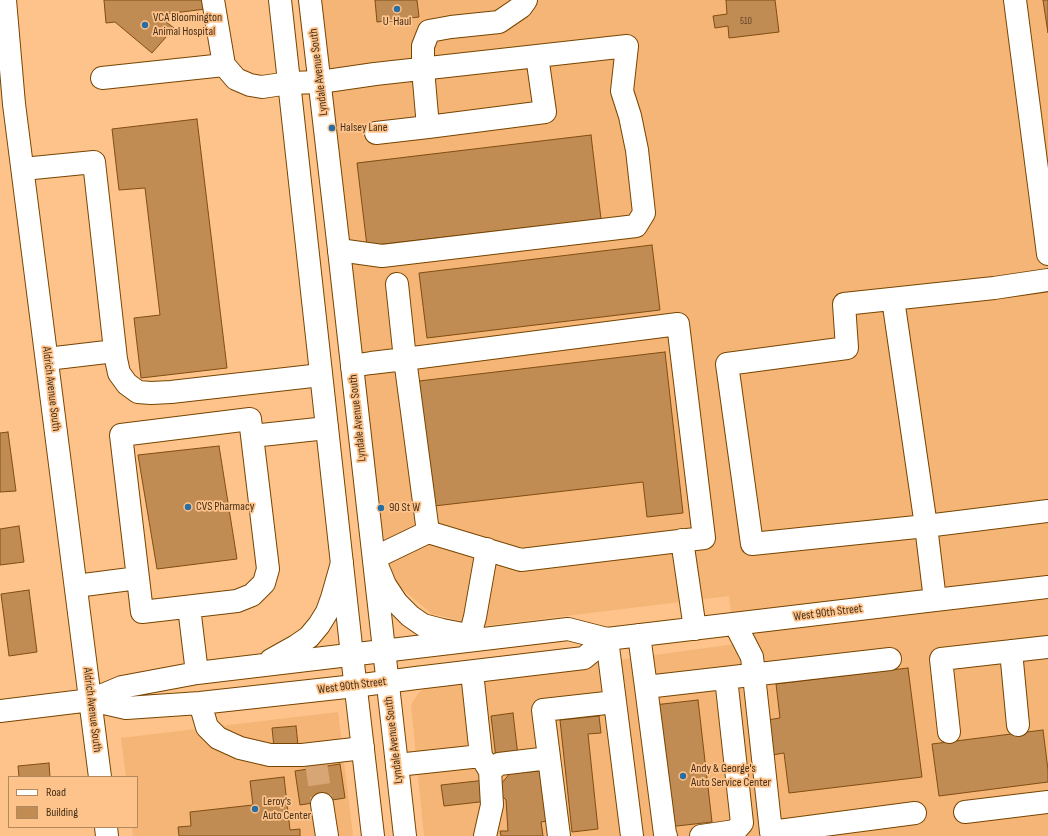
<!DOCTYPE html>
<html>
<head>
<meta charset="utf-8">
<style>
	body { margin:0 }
	#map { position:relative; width:1048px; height:836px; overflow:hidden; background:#fdc38b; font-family:"Sofia Sans Condensed",sans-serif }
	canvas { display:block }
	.legend { position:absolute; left:8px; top:776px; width:130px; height:52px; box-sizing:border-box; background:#fdc38b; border:1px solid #b4885d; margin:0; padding:5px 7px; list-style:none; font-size:12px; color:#462f18 }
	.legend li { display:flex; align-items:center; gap:8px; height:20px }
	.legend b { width:20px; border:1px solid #b4885d }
</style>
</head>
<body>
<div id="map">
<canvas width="1048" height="836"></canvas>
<ul class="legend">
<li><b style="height:5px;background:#fff"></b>Road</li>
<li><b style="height:11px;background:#c18b54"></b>Building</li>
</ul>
</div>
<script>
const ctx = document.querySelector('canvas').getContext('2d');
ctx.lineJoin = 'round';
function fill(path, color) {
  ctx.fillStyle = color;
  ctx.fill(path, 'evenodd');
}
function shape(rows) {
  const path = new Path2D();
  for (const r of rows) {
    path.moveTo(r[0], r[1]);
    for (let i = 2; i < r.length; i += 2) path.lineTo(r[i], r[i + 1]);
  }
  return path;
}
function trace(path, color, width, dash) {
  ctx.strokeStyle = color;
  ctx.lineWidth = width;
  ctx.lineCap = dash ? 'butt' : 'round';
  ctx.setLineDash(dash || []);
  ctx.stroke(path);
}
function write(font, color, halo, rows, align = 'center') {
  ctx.font = font + ' "Sofia Sans Condensed",sans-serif';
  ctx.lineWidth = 3.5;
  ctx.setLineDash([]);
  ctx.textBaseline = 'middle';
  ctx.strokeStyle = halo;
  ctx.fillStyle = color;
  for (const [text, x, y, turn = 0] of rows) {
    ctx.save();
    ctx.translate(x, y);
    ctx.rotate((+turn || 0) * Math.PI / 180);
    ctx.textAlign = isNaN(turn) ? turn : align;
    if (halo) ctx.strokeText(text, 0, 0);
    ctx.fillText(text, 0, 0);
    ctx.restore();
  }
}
fill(shape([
	[318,0,1048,0,1048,836,424,836,411,705,419,692,432,686,735,644,729,596,484,626,432,614,394,582,380,525],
	[338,712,353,836,133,836,132,827,137,827,137,777,126,777,121,738]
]), '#f4b577');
const building = shape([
	[104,0,205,0,206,9,165,14,166,22,174,28,152,53,115,22,106,23,104,0],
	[375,0,417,0,419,17,377,22,375,0],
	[726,0,775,0,779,32,729,38,728,26,715,28,713,16,727,14,726,0],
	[1043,0,1048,0,1048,33,1043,0],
	[197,119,227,368,141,378,134,318,160,315,145,188,119,190,112,129,197,119],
	[591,135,601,219,367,246,357,163,591,135],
	[652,245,660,310,427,338,419,273,652,245],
	[665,352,683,513,647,517,643,482,434,506,419,381,665,352],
	[8,432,16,491,0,492,0,433,8,432],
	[219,446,237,559,157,569,138,455,219,446],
	[19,526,24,562,0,565,0,529,19,526],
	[29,590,37,652,9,656,1,594,29,590],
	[908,668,922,777,789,793,784,753,772,755,767,720,780,718,776,684,908,668],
	[698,700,712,822,668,827,654,705,698,700],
	[513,713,518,756,496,758,491,716,513,713],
	[599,716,601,733,588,734,598,829,572,832,560,720,599,716],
	[296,726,298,745,274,747,272,728,296,726],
	[1043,730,1048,770,1048,782,939,796,932,744,1043,730],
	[49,763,50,777,19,777,18,766,49,763],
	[340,764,345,798,300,805,295,771,340,764],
	[517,765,527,772,542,771,547,821,541,822,543,836,501,836,500,831,508,831,506,800,496,790,517,765],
	[284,777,290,830,300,829,300,836,179,836,178,827,191,826,190,812,253,805,250,781,284,777],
	[486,780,488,801,444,806,441,785,486,780]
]);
fill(building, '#c18b54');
trace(building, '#814e11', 1);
trace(shape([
	[316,763,322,804]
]), '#d8a574', 22, [22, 11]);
const minor = shape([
	[5,0,14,104,100,777],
	[213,0,224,65,236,79,250,85,262,87,289,83,320,82,375,74,627,46,622,91,630,116,637,150,644,213,636,226,382,256,339,250],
	[526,0,521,7,499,22,451,27,429,31,423,46,423,69,428,127,545,112,537,56],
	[1015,0,1048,254],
	[102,78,224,65],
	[376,133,428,127],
	[23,169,94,162,116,359,119,373,127,384,138,392,151,393,171,392,321,375],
	[1048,280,994,288,844,304,847,348,727,364,752,544,926,526,1048,511],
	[893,299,926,526,935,600],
	[47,359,115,351],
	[352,366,371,363,405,359,678,324,704,538,521,560,428,532,405,359,397,284],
	[250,419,268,569,264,583,252,595,237,601,142,612,121,435,250,419],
	[252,436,327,428],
	[428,532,374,558,385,585,397,603,410,616,423,625,442,630,468,635],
	[682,540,695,629],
	[76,586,138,578],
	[189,607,197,673],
	[735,624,752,657,771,832,915,813],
	[639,635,646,687,890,659],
	[470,636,475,617,487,549],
	[1011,651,1018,725],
	[271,660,296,646,309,637,319,625,327,612,332,598,342,563],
	[646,687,665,834,666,836],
	[91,700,126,708,200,703,355,686,416,678,584,658,607,639],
	[615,702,632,836],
	[200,703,207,727,218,738,240,748,270,755,302,755,363,748],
	[0,711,91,700,122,687,197,673,568,629,607,639,935,600,1048,587],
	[949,732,941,659,1048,647],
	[481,756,490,771,492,805,485,836],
	[397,765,481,756,472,672],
	[490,771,499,764,549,758],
	[322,804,327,836],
	[965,812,1048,802],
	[106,827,107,836],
	[559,836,543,710,615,702,607,639],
	[701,836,735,831,742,823,726,678]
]);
const major = shape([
	[280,0,352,655,373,836],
	[310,0,339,250,405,836]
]);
trace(minor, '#774501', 24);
trace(major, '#774501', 24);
trace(minor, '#fff', 22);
trace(major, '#fff', 22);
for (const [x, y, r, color] of [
	[397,9,4,"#286ea2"],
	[145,25,4,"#286ea2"],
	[332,128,4,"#286ea2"],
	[188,507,4,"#286ea2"],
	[381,508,4,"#286ea2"],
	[683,776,4,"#286ea2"],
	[255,809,4,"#286ea2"]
]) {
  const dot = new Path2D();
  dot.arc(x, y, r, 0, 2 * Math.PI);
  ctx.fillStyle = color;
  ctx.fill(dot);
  trace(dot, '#fdc38b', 1.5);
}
write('10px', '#654627', null, [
	["510",746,21]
]);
write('12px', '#462f18', '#fdc38b', [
	["VCA Bloomington",153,18],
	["Animal Hospital",153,32],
	["U-Haul",397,22,"center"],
	["Halsey Lane",340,128],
	["CVS Pharmacy",196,507],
	["90 St W",389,508],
	["Andy & George's",691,769],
	["Auto Service Center",691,783],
	["Leroy's",263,802],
	["Auto Center",263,816]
], 'left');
write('12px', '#462f18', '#fdc38b', [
	["Lyndale Avenue South",319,72,-97],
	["Aldrich Avenue South",51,389,83],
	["Lyndale Avenue South",358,418,-96],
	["West 90th Street",828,613,-7],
	["West 90th Street",352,686,-7],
	["Aldrich Avenue South",92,710,83],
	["Lyndale Avenue South",394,740,-97]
]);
</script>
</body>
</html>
